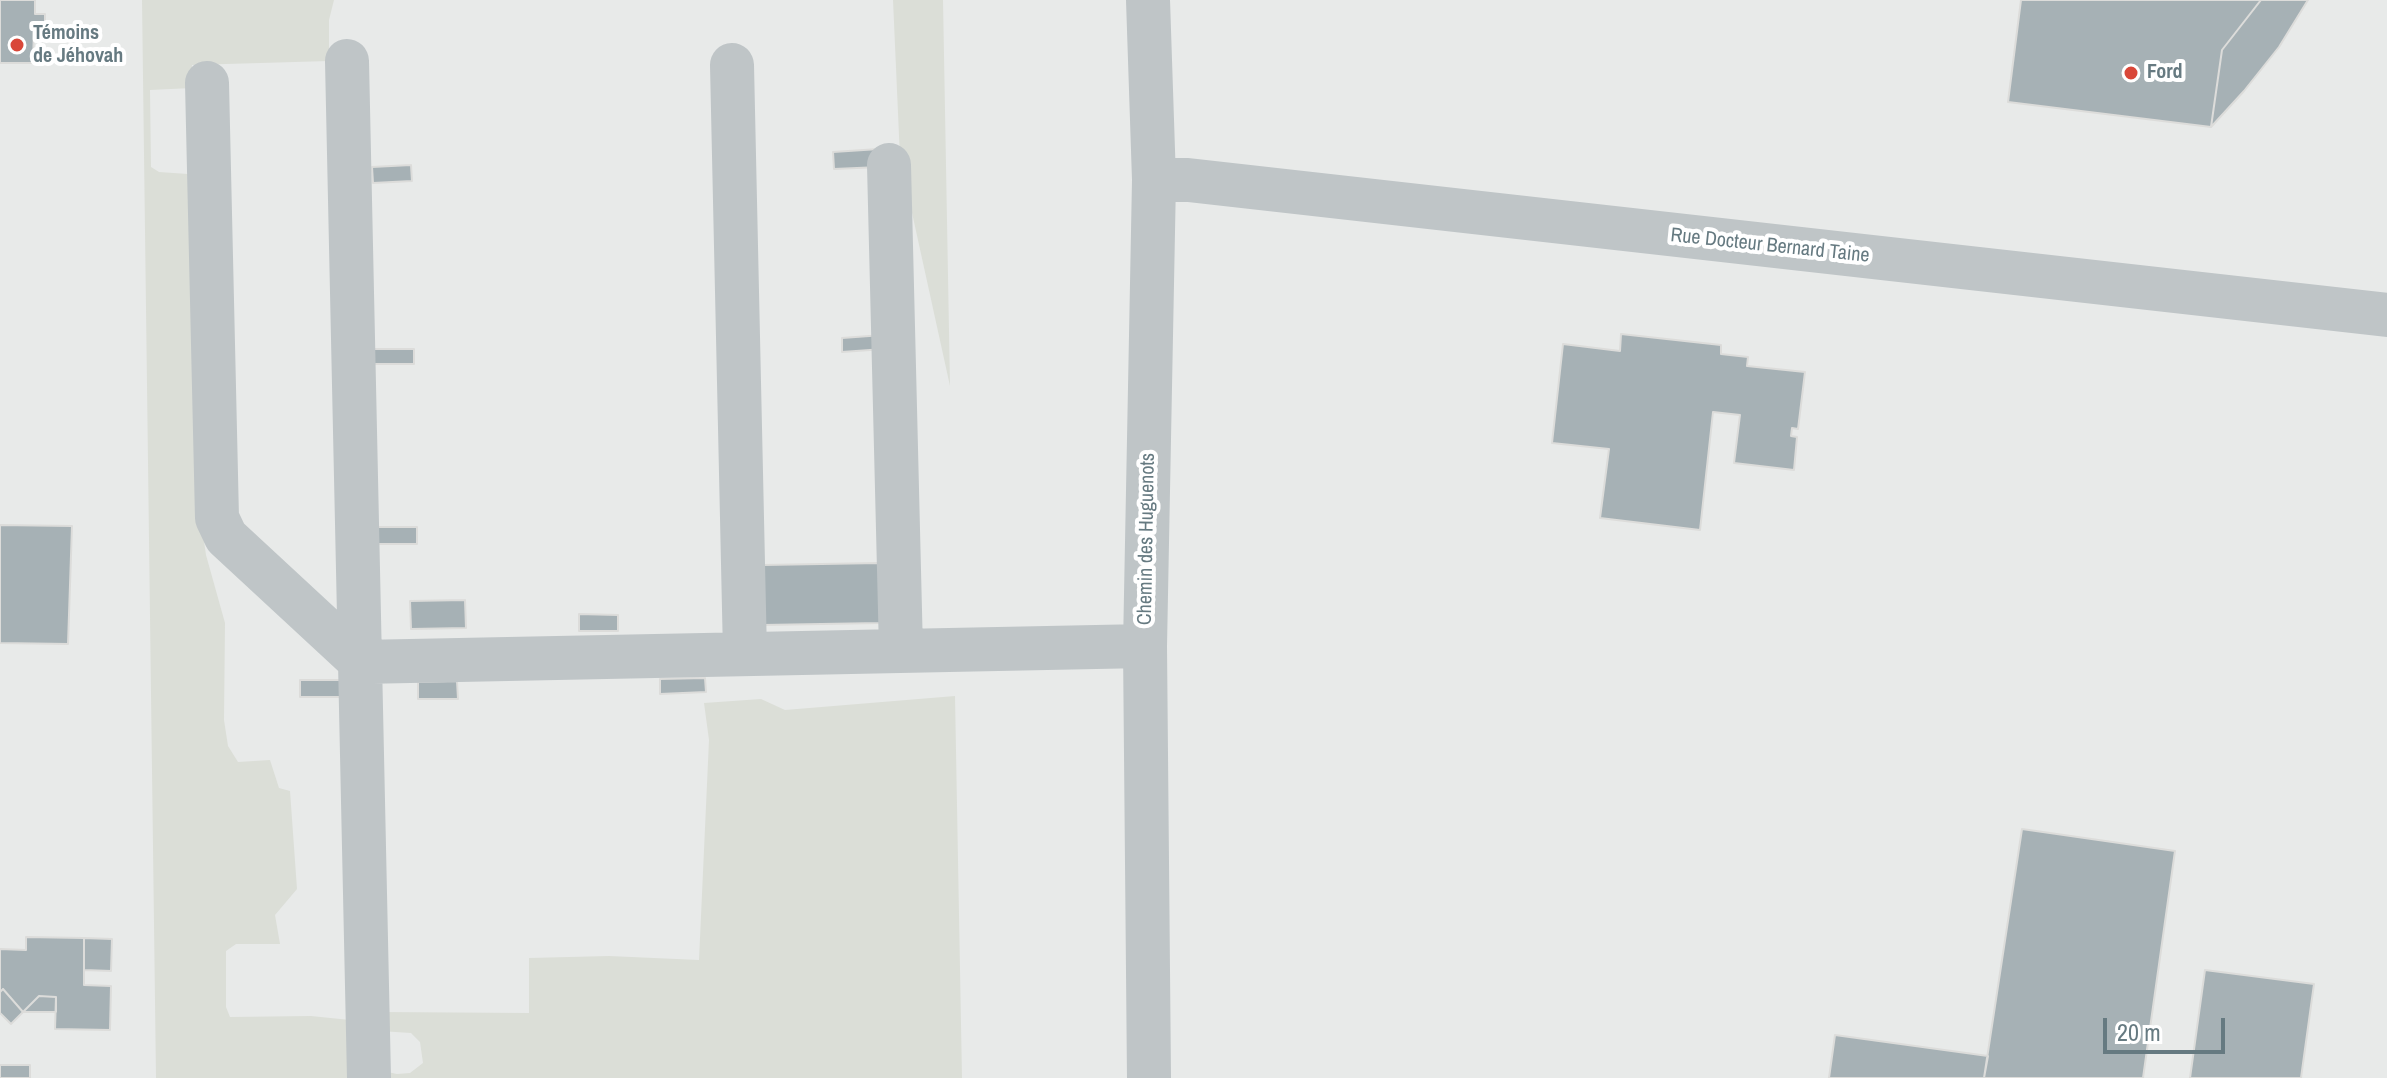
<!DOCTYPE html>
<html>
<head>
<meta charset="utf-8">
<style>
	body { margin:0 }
	#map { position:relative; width:2387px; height:1078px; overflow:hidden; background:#fafaf8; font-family:"Archivo Narrow",sans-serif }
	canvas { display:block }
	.scale { position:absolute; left:2103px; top:1018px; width:122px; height:36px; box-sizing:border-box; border:4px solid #667a81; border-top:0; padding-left:10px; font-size:24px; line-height:28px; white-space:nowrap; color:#667a81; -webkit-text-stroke:6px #fff; paint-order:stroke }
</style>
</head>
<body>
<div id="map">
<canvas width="2387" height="1078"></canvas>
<div class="scale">20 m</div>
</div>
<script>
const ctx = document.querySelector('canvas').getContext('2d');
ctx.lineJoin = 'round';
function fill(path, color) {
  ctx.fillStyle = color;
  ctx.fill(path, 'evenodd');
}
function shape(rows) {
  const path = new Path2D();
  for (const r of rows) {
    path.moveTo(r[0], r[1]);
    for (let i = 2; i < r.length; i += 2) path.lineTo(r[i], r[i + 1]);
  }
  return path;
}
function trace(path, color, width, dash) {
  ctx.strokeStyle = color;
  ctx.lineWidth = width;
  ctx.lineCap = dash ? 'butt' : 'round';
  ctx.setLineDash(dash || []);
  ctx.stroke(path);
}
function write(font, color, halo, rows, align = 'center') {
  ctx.font = font + ' "Archivo Narrow",sans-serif';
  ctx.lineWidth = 8;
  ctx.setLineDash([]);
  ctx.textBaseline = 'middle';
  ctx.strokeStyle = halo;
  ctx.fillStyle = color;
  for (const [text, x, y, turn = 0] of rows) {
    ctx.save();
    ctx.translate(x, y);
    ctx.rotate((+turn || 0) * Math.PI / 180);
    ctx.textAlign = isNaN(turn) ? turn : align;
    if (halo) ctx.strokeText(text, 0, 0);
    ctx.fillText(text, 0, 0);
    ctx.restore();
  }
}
fill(shape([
	[0,0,2387,0,2387,1078,0,1078]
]), '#e8eae9');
fill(shape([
	[142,0,334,0,329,20,329,61,192,65,192,88,150,90,151,167,159,172,188,174,200,513,206,555,225,623,224,720,228,746,238,762,270,760,279,788,290,791,297,889,275,915,280,944,236,944,226,951,226,1007,230,1017,311,1016,350,1020,350,1078,156,1078],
	[893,0,943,0,950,386,900,158],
	[955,696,962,1078,379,1078,378,1070,397,1074,410,1073,423,1063,420,1042,411,1033,380,1031,380,1012,529,1013,529,958,609,956,699,960,709,740,704,703,761,699,785,710]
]), '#dbded7');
const building = shape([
	[0,0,35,0,35,14,45,14,45,28,34,28,33,63,0,63,0,0],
	[2021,0,2261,0,2222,50,2211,127,2008,102,2021,0],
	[2261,0,2308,0,2279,47,2244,91,2211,127,2222,50,2261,0],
	[879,149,880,167,834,169,833,152,879,149],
	[411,165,412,181,373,183,372,167,411,165],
	[1621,334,1721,345,1721,354,1748,357,1747,366,1805,372,1798,429,1792,428,1791,436,1797,437,1794,470,1734,463,1740,415,1713,412,1700,530,1600,518,1609,449,1552,443,1563,344,1620,351,1621,334],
	[883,335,884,349,842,352,842,338,883,335],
	[373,349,414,349,414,364,373,364,373,349],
	[0,525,72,526,68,644,0,643,0,525],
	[377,527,417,527,417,544,377,544,377,527],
	[880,563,880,623,763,625,763,565,880,563],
	[465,600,466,628,411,629,410,601,465,600],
	[579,614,618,615,618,631,579,631,579,614],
	[705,678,706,692,660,694,660,679,705,678],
	[300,680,344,680,344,697,300,697,300,680],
	[457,681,458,699,418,699,418,682,457,681],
	[2022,829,2175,851,2143,1078,1984,1078,2022,829],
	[26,937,84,938,84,985,111,986,110,1030,55,1029,56,997,39,996,23,1012,3,989,0,992,0,949,26,950,26,937],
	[84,938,112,939,111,971,84,970,84,938],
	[2205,970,2314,984,2301,1078,2190,1078,2205,970],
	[3,989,23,1012,11,1024,0,1013,0,992,3,989],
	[39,996,56,997,56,1012,23,1012,39,996],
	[1835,1035,1988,1056,1984,1078,1829,1078,1835,1035],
	[0,1065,30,1065,30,1078,0,1078,0,1065]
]);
fill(building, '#a6b1b5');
trace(building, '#dcdcda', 2);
trace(shape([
	[1148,0,1154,180,1145,646,1149,1078],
	[347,61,369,1078],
	[732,65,745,654],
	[207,83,217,518,226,537,361,662,1145,646],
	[889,165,901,651],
	[1154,180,1188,180,2387,315]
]), '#bfc5c7', 44);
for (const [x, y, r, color] of [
	[17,45,8,"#d94739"],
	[2131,73,8,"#d94739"]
]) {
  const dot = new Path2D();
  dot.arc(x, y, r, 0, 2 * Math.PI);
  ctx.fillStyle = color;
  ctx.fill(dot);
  trace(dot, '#fff', 3);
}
write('bold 20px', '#667a81', '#fff', [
	["Témoins",33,34],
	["de Jéhovah",33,57],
	["Ford",2147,73]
], 'left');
write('20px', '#667a81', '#fff', [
	["Rue Docteur Bernard Taine",1770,246,6],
	["Chemin des Huguenots",1147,539,-89]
]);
</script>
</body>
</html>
